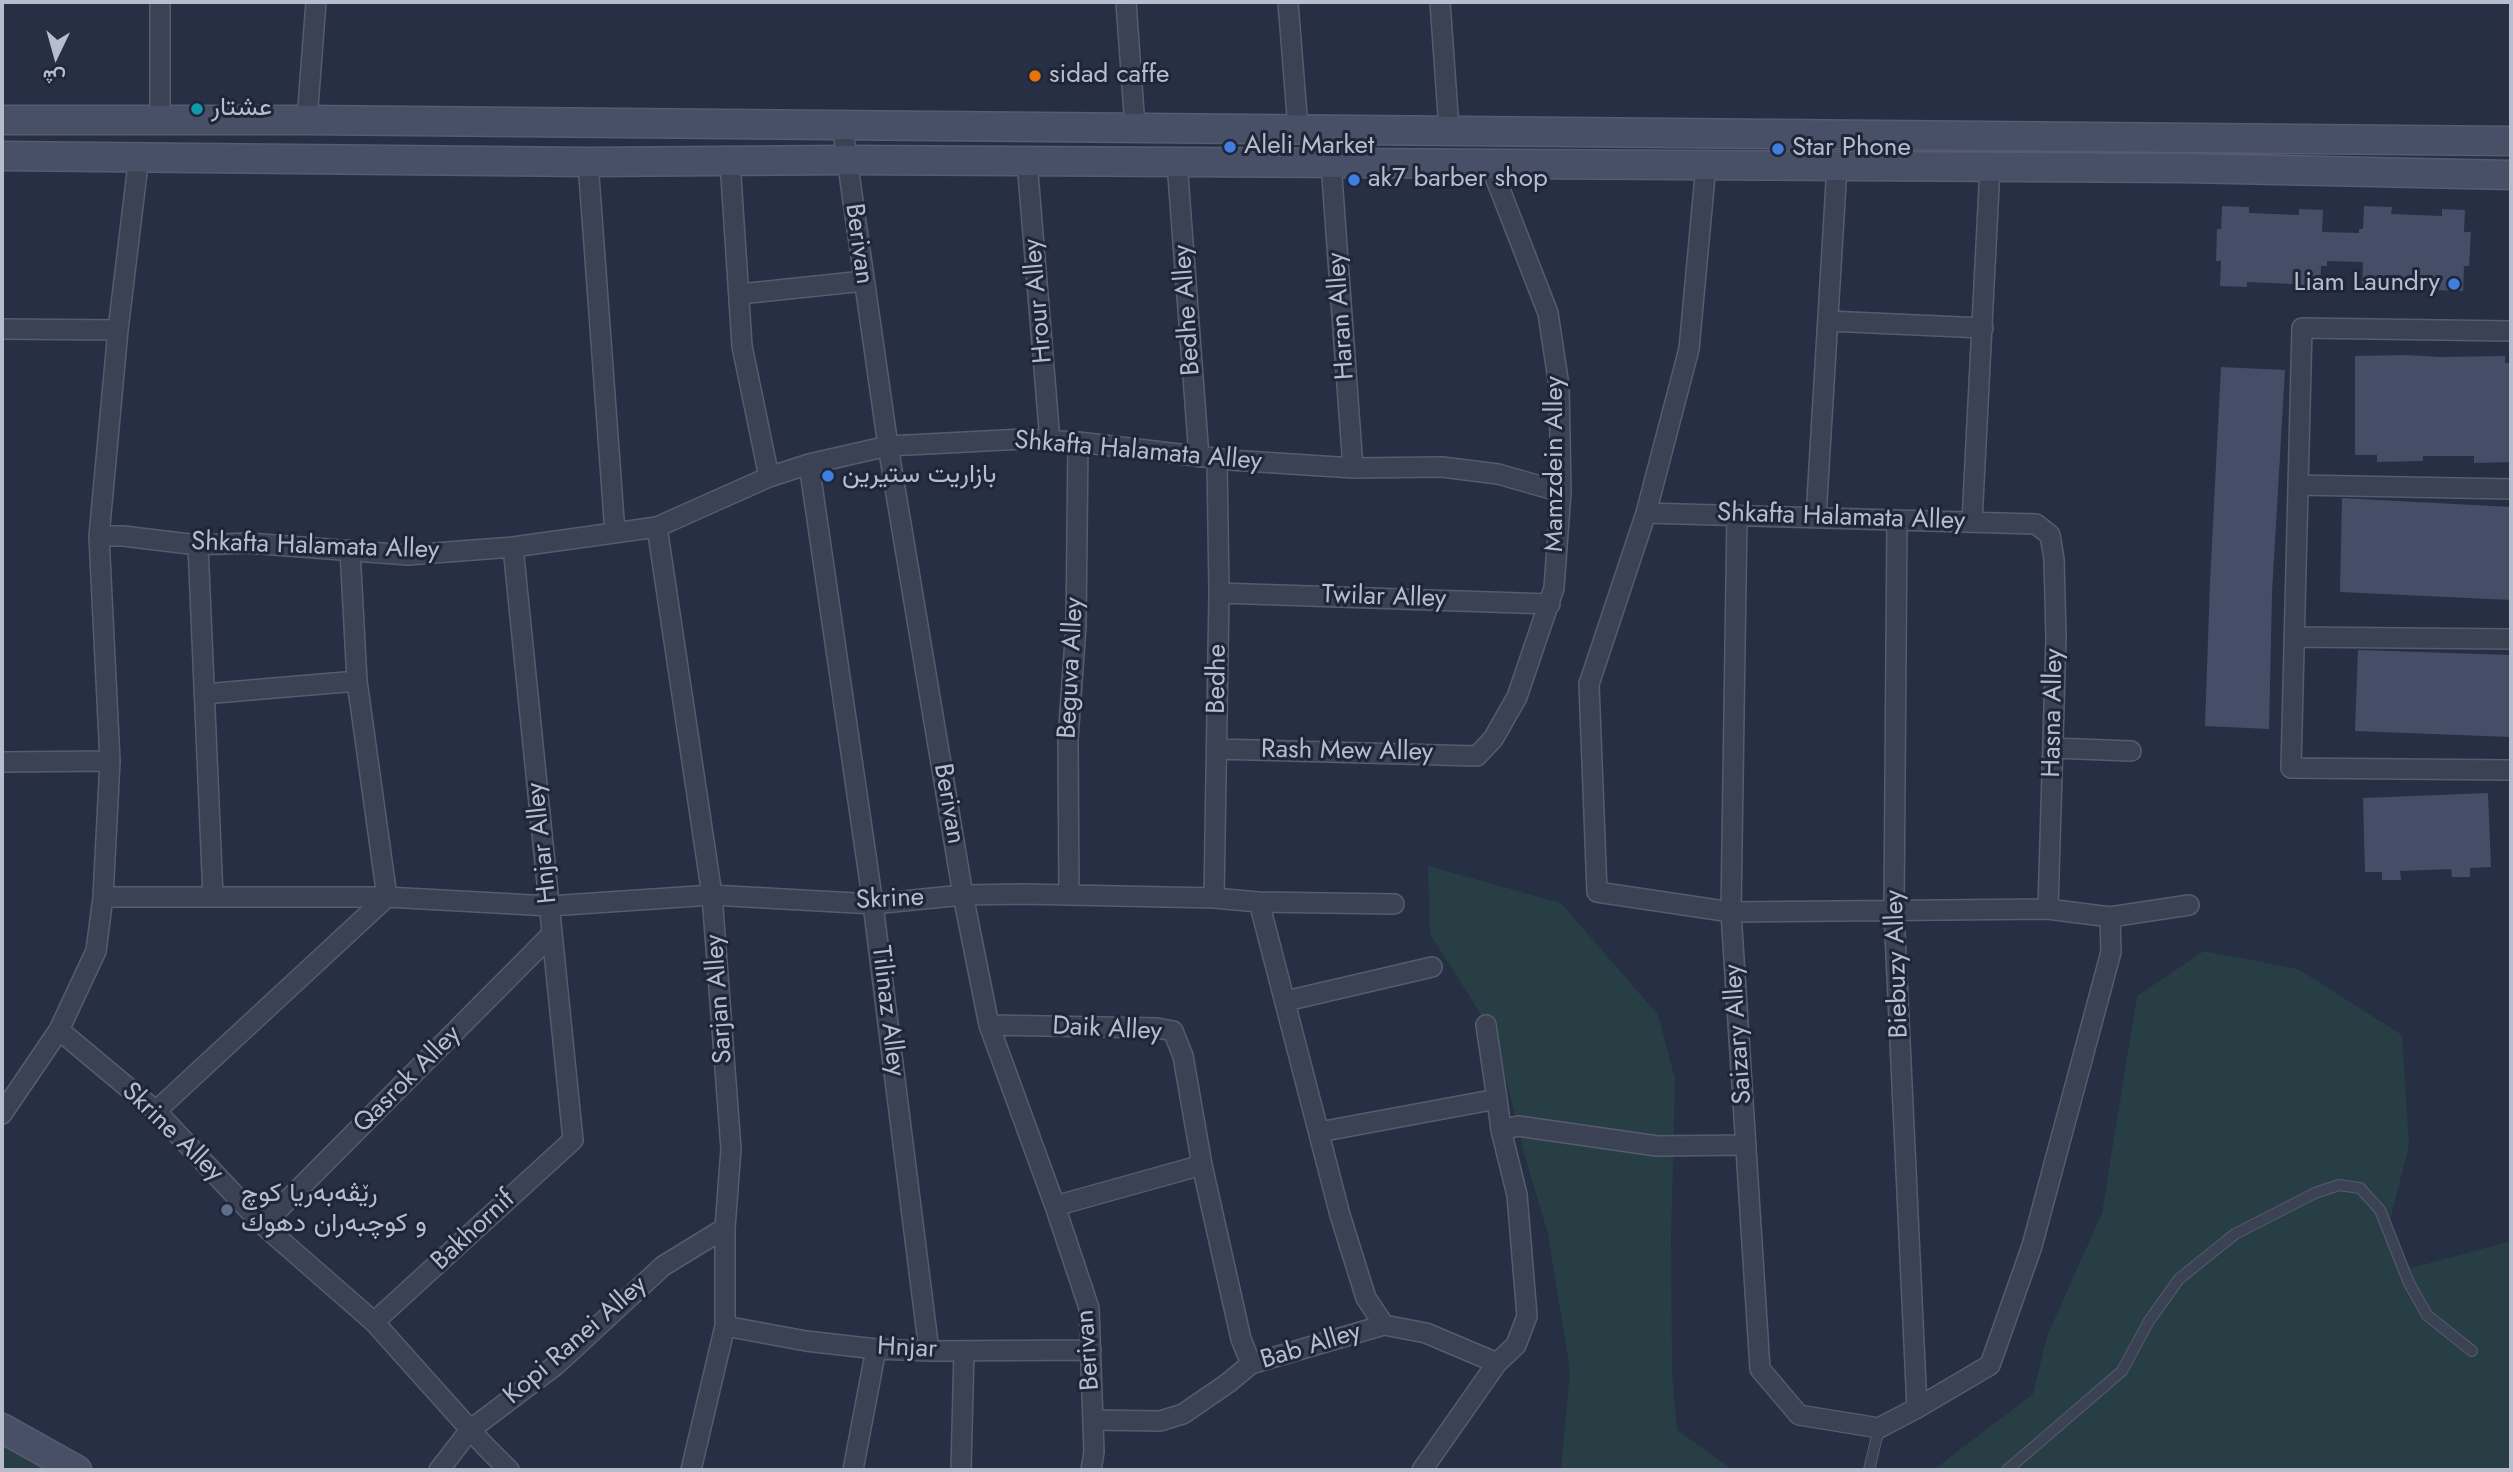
<!DOCTYPE html>
<html>
<head>
<meta charset="utf-8">
<style>
	body { margin:0 }
	#map { position:relative; width:2513px; height:1472px; overflow:hidden; background:#262f44; font-family:Jost,Vazirmatn,sans-serif }
	canvas { display:block }
	.frame { position:absolute; inset:0; border:4px solid #b8bdcd; pointer-events:none }
	.north { position:absolute; left:21px; top:21px; width:70px; height:70px; -webkit-text-stroke:5px #1f2639; paint-order:stroke; rotate:185deg; font-size:19px; font-weight:700; line-height:28px; text-align:center; color:#b8bdcd }
	.north::after { content:''; display:block; margin:auto; width:24px; height:32px; background:#b8bdcd; clip-path:polygon(50% 0,100% 100%,50% 72%,0 100%) }
</style>
</head>
<body>
<div id="map">
<canvas width="2513" height="1472"></canvas>
<div class="frame"></div>
<div class="north">ش</div>
</div>
<script>
const ctx = document.querySelector('canvas').getContext('2d');
ctx.lineJoin = 'round';
function fill(path, color) {
  ctx.fillStyle = color;
  ctx.fill(path, 'evenodd');
}
function shape(rows) {
  const path = new Path2D();
  for (const r of rows) {
    path.moveTo(r[0], r[1]);
    for (let i = 2; i < r.length; i += 2) path.lineTo(r[i], r[i + 1]);
  }
  return path;
}
function trace(path, color, width, dash) {
  ctx.strokeStyle = color;
  ctx.lineWidth = width;
  ctx.lineCap = dash ? 'butt' : 'round';
  ctx.setLineDash(dash || []);
  ctx.stroke(path);
}
function write(font, color, halo, rows, align = 'center') {
  ctx.font = font + ' Jost,Vazirmatn,sans-serif';
  ctx.lineWidth = 6;
  ctx.setLineDash([]);
  ctx.textBaseline = 'middle';
  ctx.strokeStyle = halo;
  ctx.fillStyle = color;
  for (const [text, x, y, turn = 0] of rows) {
    ctx.save();
    ctx.translate(x, y);
    ctx.rotate((+turn || 0) * Math.PI / 180);
    ctx.textAlign = isNaN(turn) ? turn : align;
    if (halo) ctx.strokeText(text, 0, 0);
    ctx.fillText(text, 0, 0);
    ctx.restore();
  }
}
fill(shape([
	[1428,866,1561,903,1658,1015,1675,1079,1671,1238,1672,1374,1677,1430,1733,1470,1561,1470,1570,1370,1548,1234,1524,1153,1496,1038,1430,934],
	[2204,951,2298,969,2402,1035,2409,1145,2387,1232,2408,1269,2511,1241,2511,1470,1928,1470,1936,1468,2033,1394,2047,1336,2102,1213,2137,996],
	[2,1434,65,1470,2,1470]
]), '#283e45');
fill(shape([
	[2222,206,2249,207,2249,213,2299,215,2299,209,2323,210,2322,232,2359,233,2359,229,2363,229,2364,206,2392,207,2391,214,2442,216,2442,209,2465,210,2464,232,2471,232,2469,266,2464,266,2463,291,2435,290,2435,284,2390,282,2390,288,2362,287,2363,262,2327,261,2327,266,2321,266,2320,291,2293,290,2293,284,2247,282,2247,287,2220,286,2221,261,2216,261,2217,229,2221,229],
	[2407,355,2440,357,2505,356,2505,363,2511,363,2511,462,2474,463,2474,456,2423,456,2423,461,2377,462,2377,455,2355,455,2355,356],
	[2221,367,2285,370,2272,593,2269,729,2205,726,2210,582],
	[2342,498,2511,507,2511,600,2340,592],
	[2358,650,2511,655,2511,737,2355,731],
	[2488,793,2491,867,2470,868,2470,877,2452,877,2451,869,2400,871,2401,880,2382,880,2382,872,2365,872,2363,798]
]), '#444e66');
const lane = shape([
	[1869,1470,1879,1428],
	[2007,1470,2122,1371,2149,1321,2179,1279,2235,1234,2315,1193,2339,1185,2360,1188,2380,1210,2409,1283,2427,1315,2472,1351]
]);
const street = shape([
	[160,2,160,118],
	[1126,2,1135,127],
	[1288,2,1298,128],
	[1440,2,1449,129],
	[307,120,316,2],
	[842,124,888,446,963,895,989,1025,1055,1206,1089,1308,1094,1452,1091,1470],
	[730,161,742,346,769,477],
	[1027,161,1050,441],
	[588,162,615,533],
	[1177,162,1199,457],
	[1331,163,1353,468],
	[1706,165,1689,349,1646,513,1589,684,1597,892,1731,912,2048,909,2110,917,2189,905],
	[740,294,864,281],
	[1828,321,1983,328],
	[2,329,118,330],
	[2511,331,2302,328,2291,768,2511,770],
	[809,464,873,904,929,1351],
	[2298,485,2511,489],
	[1646,513,2036,524,2050,535,2054,559,2056,638,2048,909],
	[1737,515,1731,912,1760,1369,1799,1415,1879,1428,1917,1408,1990,1365,2032,1246,2111,952,2110,917],
	[1816,517,1837,166],
	[1897,520,1894,912,1917,1408],
	[1972,522,1990,167],
	[657,527,712,895,731,1149,725,1228,725,1326,691,1470],
	[99,536,123,536,198,545,248,543,408,555,513,547,657,527,769,477,809,464,888,446,1024,439,1078,442,1230,460,1353,468,1442,467,1498,474,1561,492],
	[198,545,213,897],
	[350,550,357,681,387,897],
	[1219,593,1550,604],
	[2294,637,2511,639],
	[204,694,357,681],
	[2053,748,2131,751],
	[1217,749,1477,756,1493,739,1517,697,1554,588,1561,492,1559,386,1548,313,1490,164],
	[2,762,110,761],
	[1069,895,1068,739,1076,626,1078,442],
	[103,897,387,897,550,906,712,895,873,904,963,895,1022,894,1214,898,1259,902,1394,904],
	[1214,898,1219,593,1217,459],
	[1259,902,1340,1215,1366,1298,1384,1325],
	[1286,1001,1432,967],
	[989,1025,1157,1028,1173,1031,1183,1056,1202,1165,1055,1206],
	[1486,1025,1497,1099],
	[59,1030,96,951,103,897,110,761,99,536,118,330,139,156],
	[156,1111,387,897],
	[2,1114,59,1030,156,1111,263,1225,374,1322,484,1445,509,1470],
	[1501,1130,1518,1126,1657,1146,1746,1145],
	[1319,1132,1497,1099,1501,1130,1517,1195,1527,1316,1516,1345,1497,1363,1422,1470],
	[1202,1165,1241,1339,1251,1364],
	[263,1225,552,934],
	[374,1322,573,1140,513,547],
	[725,1326,806,1341,876,1349,929,1351,1091,1350],
	[1093,1420,1160,1421,1183,1414,1228,1383,1251,1364,1384,1325,1426,1333,1497,1363],
	[439,1470,470,1430,556,1365,663,1266,725,1228],
	[853,1470,876,1349],
	[961,1470,964,1351]
]);
const secondary = shape([
	[2,120,307,120,2511,141],
	[2,156,588,162,846,160,2185,168,2511,175],
	[2,1428,77,1470]
]);
trace(lane, '#565c6e', 12);
trace(street, '#565c6e', 22);
trace(secondary, '#565c6e', 31);
trace(lane, '#3a4253', 10);
trace(street, '#3a4253', 19);
trace(secondary, '#485067', 28);
for (const [x, y, r, color] of [
	[1035,76,7,"#e8710a"],
	[197,109,7,"#0f9aa8"],
	[1230,147,7,"#3f7fe0"],
	[1778,149,7,"#3f7fe0"],
	[1354,180,7,"#3f7fe0"],
	[2454,284,7,"#3f7fe0"],
	[828,476,7,"#3f7fe0"],
	[227,1210,7,"#5c6f8a"]
]) {
  const dot = new Path2D();
  dot.arc(x, y, r, 0, 2 * Math.PI);
  ctx.fillStyle = color;
  ctx.fill(dot);
  trace(dot, '#1f2639', 2.5);
}
write('26px', '#b8bdcd', '#1f2639', [
	["sidad caffe",1049,76],
	["عشتار",211,109],
	["Aleli Market",1244,147],
	["Star Phone",1792,149],
	["ak7 barber shop",1368,180],
	["Liam Laundry",2440,284,"right"],
	["بازاريت ستيرين",842,476],
	["رێڤه‌به‌ریا كوچ",241,1195],
	["و كوچبه‌ران دهوك",241,1225]
], 'left');
write('26px', '#b8bdcd', '#1f2639', [
	["Berivan",858,244,82],
	["Hrour Alley",1039,301,-95],
	["Bedhe Alley",1188,310,-94],
	["Haran Alley",1342,316,-94],
	["Shkafta Halamata Alley",1138,452,5],
	["Mamzdein Alley",1556,464,-90],
	["Shkafta Halamata Alley",1841,518,2],
	["Shkafta Halamata Alley",315,547,2],
	["Twilar Alley",1384,598,2],
	["Beguva Alley",1072,668,-87],
	["Bedhe",1218,679,-89],
	["Hasna Alley",2054,713,-89],
	["Rash Mew Alley",1347,752,1],
	["Berivan",948,804,80],
	["Hnjar Alley",543,843,-96],
	["Skrine",890,900,-3],
	["Biebuzy Alley",1898,964,-92],
	["Sarjan Alley",720,999,-94],
	["Tilinaz Alley",887,1011,83],
	["Daik Alley",1107,1030,3],
	["Saizary Alley",1739,1034,-94],
	["Qasrok Alley",408,1080,-45],
	["Skrine Alley",172,1133,44],
	["Bakhornif",474,1231,-43],
	["Kopi Ranei Alley",576,1341,-41],
	["Bab Alley",1311,1347,-17],
	["Hnjar",907,1349,3],
	["Berivan",1089,1350,-94]
]);
</script>
</body>
</html>
